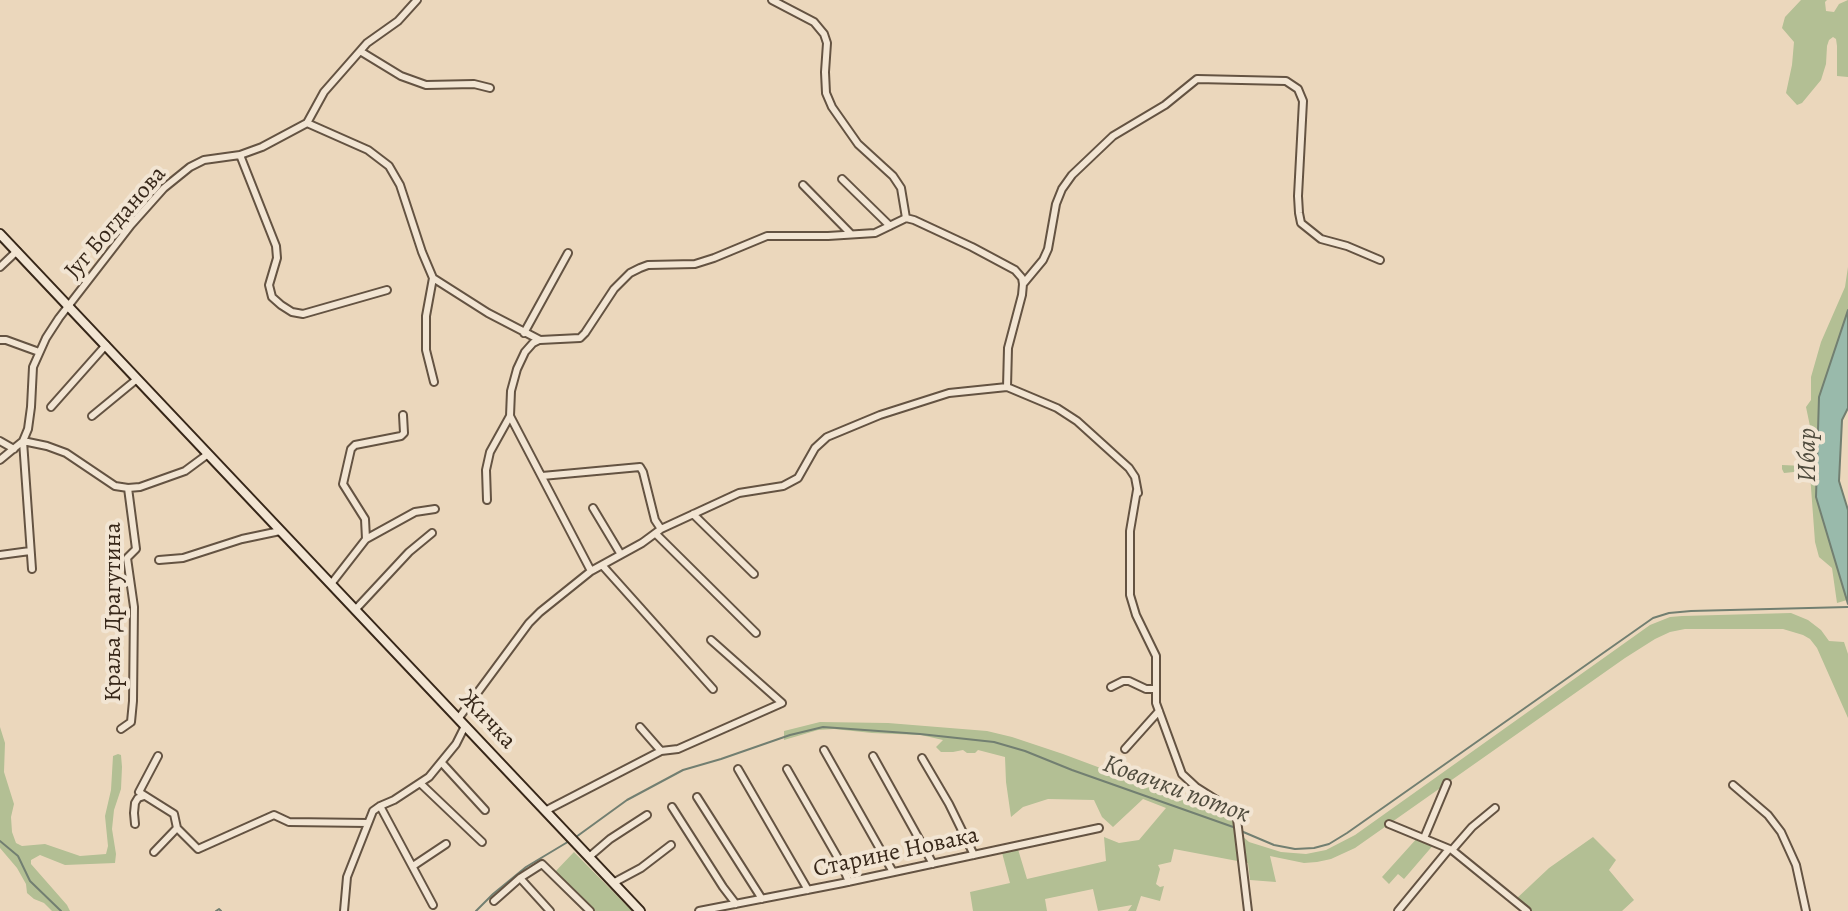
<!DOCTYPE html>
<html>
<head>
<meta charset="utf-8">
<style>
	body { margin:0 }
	canvas { display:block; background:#ebd7bc }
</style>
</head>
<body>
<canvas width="1848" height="911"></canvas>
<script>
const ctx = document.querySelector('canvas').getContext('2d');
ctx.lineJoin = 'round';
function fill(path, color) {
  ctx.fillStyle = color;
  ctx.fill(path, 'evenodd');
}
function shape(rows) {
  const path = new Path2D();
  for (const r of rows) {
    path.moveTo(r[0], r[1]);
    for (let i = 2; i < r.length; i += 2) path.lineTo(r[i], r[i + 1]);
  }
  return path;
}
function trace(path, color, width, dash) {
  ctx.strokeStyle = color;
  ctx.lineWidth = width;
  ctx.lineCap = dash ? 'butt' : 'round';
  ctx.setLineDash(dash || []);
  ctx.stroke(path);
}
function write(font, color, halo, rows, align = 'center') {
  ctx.font = font + ' Alegreya,serif';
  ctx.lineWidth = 8;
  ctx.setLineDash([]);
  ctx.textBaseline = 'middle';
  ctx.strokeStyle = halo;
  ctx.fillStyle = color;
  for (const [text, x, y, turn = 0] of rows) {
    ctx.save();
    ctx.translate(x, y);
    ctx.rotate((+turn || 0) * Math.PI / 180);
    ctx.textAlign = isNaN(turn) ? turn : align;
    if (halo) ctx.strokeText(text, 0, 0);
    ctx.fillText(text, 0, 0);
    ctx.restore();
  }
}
fill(shape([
	[1801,0,1827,0,1825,2,1826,11,1834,12,1839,4,1848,0,1848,77,1837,76,1837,46,1836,39,1833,37,1829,40,1827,46,1826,64,1821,80,1802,103,1797,105,1786,93,1792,65,1794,42,1782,28,1785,17],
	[1848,267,1848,310,1819,397,1816,497,1847,600,1837,603,1832,568,1819,557,1815,542,1810,474,1804,471,1784,473,1782,469,1782,465,1804,466,1812,462,1811,431,1806,407,1811,400,1811,377,1821,342,1845,287],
	[1791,613,1808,620,1821,630,1829,641,1844,642,1848,654,1848,718,1817,648,1810,639,1803,635,1783,629,1685,629,1670,632,1655,639,1625,658,1355,848,1331,859,1317,862,1304,863,1270,856,1276,882,1250,880,1248,863,1174,849,1171,862,1158,865,1160,869,1156,884,1160,887,1164,886,1160,901,1141,896,1136,911,1128,911,1132,905,1098,911,1093,889,1045,899,1047,911,973,911,970,892,1010,883,1001,849,1017,846,1027,879,1106,861,1104,837,1119,843,1139,840,1166,808,1143,799,1113,827,1102,817,1094,800,1048,799,1023,807,1011,817,1006,782,1005,757,978,750,975,753,967,753,963,750,953,752,941,752,936,747,943,740,921,735,872,733,834,729,818,730,784,740,784,731,820,722,888,723,987,731,1012,737,1063,754,1186,800,1220,808,1229,808,1233,812,1240,834,1249,842,1281,852,1306,854,1326,850,1355,835,1650,625,1670,617,1682,616],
	[0,727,5,743,4,772,14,804,11,817,12,832,16,843,22,846,45,844,80,856,106,854,108,846,105,816,111,790,113,756,118,754,121,755,122,767,121,789,114,810,112,829,116,854,115,863,65,865,40,855,31,860,31,864,67,905,70,911,52,911,44,903,34,899,27,893,26,884,17,868,0,848],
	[1419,836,1435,843,1404,879,1398,874,1389,884,1382,877],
	[1593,837,1616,860,1609,870,1634,900,1622,911,1527,911,1515,900,1549,868],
	[574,852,632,911,589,911,553,874]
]), '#b3bf94');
const water = shape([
	[1848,310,1848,408,1842,420,1839,481,1848,510,1848,604,1816,497,1819,397,1848,310]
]);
fill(water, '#99baab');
trace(water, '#727f71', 2);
trace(shape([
	[1241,831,1274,845,1295,849,1314,848,1329,844,1347,833,1653,618,1669,613,1691,611,1848,607],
	[576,837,627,800,683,770,721,759,790,735,823,727,920,734,994,742,1025,751,1072,770,1236,828],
	[0,841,18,856,30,881,61,911],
	[216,911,219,909,221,911],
	[476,911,493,894,526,867,571,840]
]), '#727f71', 2);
const street = shape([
	[772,0,814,22,824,34,827,43,825,72,826,93,832,107,858,144,893,176,901,188,906,218],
	[360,51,401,76,426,85,474,84,490,88],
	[307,123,368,150,389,166,400,185,422,252,433,278,488,313,540,340,580,338,585,333,614,289,630,273,640,268,648,265,695,264,714,258,767,236,828,236,875,233,906,218],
	[240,155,276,246,277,258,269,285,272,297,281,305,292,312,303,314,387,290],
	[842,179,890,226],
	[803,185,851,234],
	[906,218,914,220,972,247,1015,270,1022,278,1023,284,1022,295,1008,348,1007,387],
	[0,267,17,251],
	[433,278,426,316,426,350,434,382],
	[1023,284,1043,260,1048,249,1056,204,1062,189,1072,175,1113,136,1165,105,1197,79,1286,81,1298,89,1303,101,1298,196,1299,213,1301,223,1321,239,1347,246,1380,260],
	[524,333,568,253],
	[0,340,6,340,39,352],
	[539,340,533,343,525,352,517,369,511,391,510,416,591,571],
	[51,407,106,345],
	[92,416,137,379],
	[0,441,14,449],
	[23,441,47,446,66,453,115,486,128,488,140,487,185,471,208,454],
	[23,441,32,569],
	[0,460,23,441,28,429,31,407,33,367,46,338,59,318,131,225,164,188,190,167,204,160,240,155,262,147,307,123,324,92,360,51,367,43,398,21,417,0],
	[542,476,640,467,643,472,655,520,661,529],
	[1137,490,1130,531,1130,595,1136,615,1156,656,1156,703,1182,774,1196,787,1229,808,1237,819,1248,911],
	[487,500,486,470,490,452,510,416],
	[593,508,620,553],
	[693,514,754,574],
	[656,534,756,633],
	[366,539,365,519,343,484,351,449,355,445,401,436,404,433,403,415],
	[0,555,30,551],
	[159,560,183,558,242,539,280,531],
	[602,565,713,689],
	[331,584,366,539,415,512,435,509],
	[355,610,409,552,432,533],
	[1111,687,1123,681,1129,681,1146,689,1156,689],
	[458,719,529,623,540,612,591,571,642,543,661,529,739,493,783,486,798,478,815,448,827,437,880,415,949,393,1007,387,1057,408,1077,421,1129,468,1135,477,1138,493],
	[640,727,661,751],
	[121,729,131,722,133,701,134,607,127,558,136,549,128,488],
	[1125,749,1159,711],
	[824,750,893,872],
	[158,756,139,792,174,814,177,828,198,849,274,815,289,822,368,823],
	[873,756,933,864],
	[922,758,949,804,974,855],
	[442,763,485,810],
	[738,769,808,890],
	[787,769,842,865,849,882],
	[420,783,482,842],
	[1733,785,1768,815,1781,832,1796,865,1806,911],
	[697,797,762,899],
	[380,806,433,905],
	[672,807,723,887,736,904],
	[545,811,661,751,678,749,782,703,711,640],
	[135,824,134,813,135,803,138,798,144,796],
	[1389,824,1452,850,1527,911],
	[1424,838,1447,783],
	[1452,850,1472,827,1495,808],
	[154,852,177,828],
	[589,857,610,839,647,815],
	[413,866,446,844],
	[520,878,550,911],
	[613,883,641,868,671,845],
	[494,901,520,878,542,864,590,911],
	[344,911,347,877,373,811,380,806,394,800,429,777,456,744,465,726],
	[699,911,843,883,1099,828],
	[1398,911,1449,849]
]);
const secondary = shape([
	[0,234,640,911]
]);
trace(street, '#645342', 10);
trace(secondary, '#372719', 12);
trace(street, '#f2e5d3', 6);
trace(secondary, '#f2e5d3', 8);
write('24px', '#372719', '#f2e5d3', [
	["Југ Богданова",116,223,-49],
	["Краља Драгутина",114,612,-90],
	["Жичка",487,720,47],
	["Старине Новака",896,853,-12]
]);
write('italic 26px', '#504c3e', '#f2e5d3', [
	["Ибар",1809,455,-90],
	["Ковачки поток",1176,790,20]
]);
</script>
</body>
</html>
